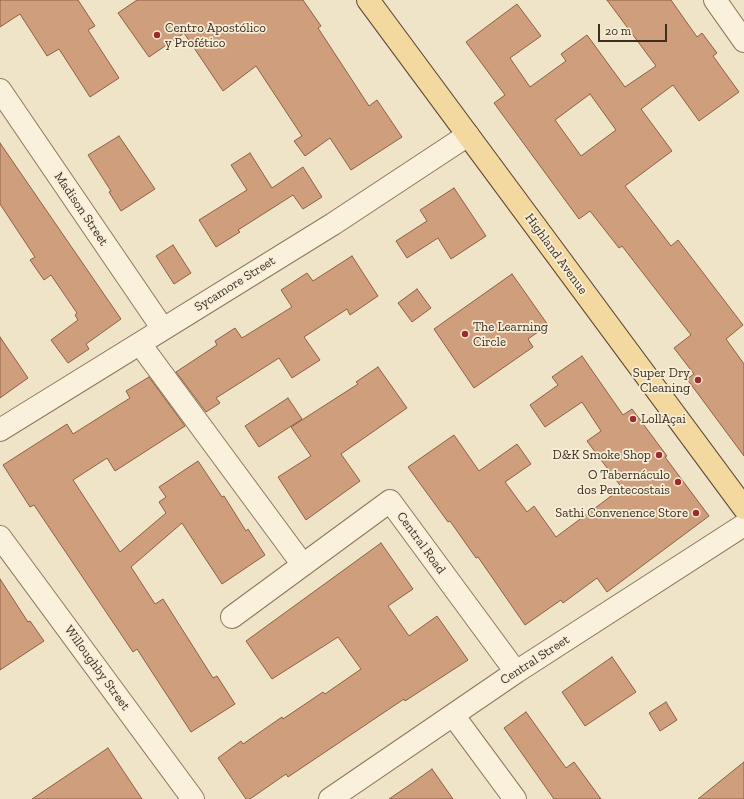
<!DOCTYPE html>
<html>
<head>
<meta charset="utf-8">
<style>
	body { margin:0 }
	#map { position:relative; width:744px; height:799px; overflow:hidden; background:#f0e4c8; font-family:"Zilla Slab",serif }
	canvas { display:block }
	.scale { position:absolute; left:598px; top:24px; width:69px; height:18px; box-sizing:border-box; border:2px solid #3d2e20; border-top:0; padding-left:5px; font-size:12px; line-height:14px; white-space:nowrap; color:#3d2e20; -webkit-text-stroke:3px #f7eed8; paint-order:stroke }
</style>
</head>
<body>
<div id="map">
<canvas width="744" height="799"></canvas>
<div class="scale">20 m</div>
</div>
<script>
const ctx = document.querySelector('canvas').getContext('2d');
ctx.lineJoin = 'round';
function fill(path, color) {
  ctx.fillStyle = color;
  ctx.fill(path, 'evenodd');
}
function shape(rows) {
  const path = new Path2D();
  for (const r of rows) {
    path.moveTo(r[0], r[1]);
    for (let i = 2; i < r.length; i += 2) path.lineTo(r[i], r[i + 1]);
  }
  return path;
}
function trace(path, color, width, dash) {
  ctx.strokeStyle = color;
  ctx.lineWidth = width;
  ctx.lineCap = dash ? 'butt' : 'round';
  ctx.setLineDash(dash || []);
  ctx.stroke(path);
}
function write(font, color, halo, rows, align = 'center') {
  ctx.font = font + ' "Zilla Slab",serif';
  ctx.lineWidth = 3.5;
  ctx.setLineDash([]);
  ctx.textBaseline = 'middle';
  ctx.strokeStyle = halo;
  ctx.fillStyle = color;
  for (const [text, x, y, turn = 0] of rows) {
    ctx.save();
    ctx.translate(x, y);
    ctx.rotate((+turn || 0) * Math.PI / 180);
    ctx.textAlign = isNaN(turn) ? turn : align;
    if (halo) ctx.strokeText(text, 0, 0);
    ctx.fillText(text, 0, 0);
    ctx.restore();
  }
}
const building = shape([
	[0,0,78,0,95,26,88,30,119,78,90,97,59,49,47,56,20,14,0,27,0,0],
	[137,0,303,0,321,26,318,28,369,106,377,100,402,137,351,170,330,138,305,156,294,141,302,136,256,66,223,91,184,33,149,57,118,13,137,0],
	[607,0,671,0,697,37,702,33,717,53,713,56,739,92,699,121,673,85,641,109,672,151,625,186,671,246,678,240,743,325,726,339,744,364,744,456,687,379,694,374,674,348,691,335,622,246,619,248,590,211,579,219,494,103,505,95,466,42,517,4,541,36,510,58,530,87,566,61,561,54,587,35,625,87,656,66,607,0],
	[590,94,616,130,581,156,555,120,590,94],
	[119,136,155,189,121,211,109,192,111,191,88,155,119,136],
	[0,143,121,319,86,344,89,349,68,363,51,340,78,320,75,315,77,313,51,275,44,280,30,260,35,257,0,204,0,143],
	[250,153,272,188,303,167,322,197,303,209,293,195,238,230,240,232,216,247,199,220,247,190,231,165,250,153],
	[454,188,486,236,451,259,438,238,407,258,396,241,427,221,420,210,454,188],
	[173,245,191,273,174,284,156,256,173,245],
	[352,256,378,296,350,315,347,309,304,337,320,360,292,378,279,358,216,398,220,403,206,412,176,372,217,345,215,341,235,328,242,338,292,307,281,290,307,273,313,281,352,256],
	[512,274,548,325,528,339,533,347,474,388,434,329,512,274],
	[417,289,431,308,412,322,398,303,417,289],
	[0,337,28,378,0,398,0,337],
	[582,356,623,415,632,409,667,456,665,457,709,516,607,592,597,578,563,603,561,600,525,625,478,557,476,558,450,521,448,522,408,467,454,435,479,471,517,444,531,464,505,482,527,512,534,506,556,537,622,488,587,441,601,431,582,402,545,427,530,405,558,385,552,377,582,356],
	[378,367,407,408,341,454,360,481,306,520,278,477,311,456,291,427,358,384,356,382,378,367],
	[149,377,185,426,115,471,107,458,73,480,120,552,166,513,159,502,166,497,159,487,198,461,222,497,224,496,246,531,248,529,265,555,222,584,182,523,131,567,155,604,163,599,213,678,217,676,235,704,191,732,137,649,133,652,34,505,30,507,3,465,67,424,73,434,130,398,126,391,149,377],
	[288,398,302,419,259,447,245,426,288,398],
	[381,543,413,589,388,606,409,636,437,616,468,660,405,701,404,699,288,777,286,774,250,799,246,799,218,758,241,741,243,744,282,717,283,719,323,692,325,694,361,669,338,637,272,679,246,641,381,543],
	[0,579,28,622,30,621,44,641,0,670,0,579],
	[612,657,636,692,585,726,562,692,612,657],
	[666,702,677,720,660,731,649,713,666,702],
	[526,712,566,768,574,762,601,799,554,799,504,728,526,712],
	[108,748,142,799,32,799,108,748],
	[744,762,744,799,698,799,744,762],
	[432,769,453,799,389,799,411,784,432,769]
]);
fill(building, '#cf9f7d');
trace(building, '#8d5f41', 1);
const minor = shape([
	[715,0,744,41],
	[0,90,163,329],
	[140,344,303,565],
	[0,430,333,224,468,135],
	[0,537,193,799],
	[232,617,390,501,516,672],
	[453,715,515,799],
	[330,799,516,672,744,525]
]);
const major = shape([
	[368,0,744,508]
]);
trace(minor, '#8d765c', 24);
trace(major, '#5b4430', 24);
trace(minor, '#faf1dc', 22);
trace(major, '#f3d9a0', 22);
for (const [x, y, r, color] of [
	[157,35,4,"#9e2a2b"],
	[465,334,4,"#9e2a2b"],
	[698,380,4,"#9e2a2b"],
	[633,419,4,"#9e2a2b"],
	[659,455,4,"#9e2a2b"],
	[678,482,4,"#9e2a2b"],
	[696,513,4,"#9e2a2b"]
]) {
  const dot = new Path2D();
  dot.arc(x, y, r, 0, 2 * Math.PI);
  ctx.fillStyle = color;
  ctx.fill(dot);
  trace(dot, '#f7eed8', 1.5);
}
write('13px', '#3d2e20', '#f7eed8', [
	["Centro Apostólico",165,28,"left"],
	["y Profético",165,43,"left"],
	["The Learning",473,327,"left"],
	["Circle",473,342,"left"],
	["Super Dry",690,373],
	["Cleaning",690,388],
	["LollAçai",641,419,"left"],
	["D&K Smoke Shop",651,455],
	["O Tabernáculo",670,475],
	["dos Pentecostais",670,490],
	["Sathi Convenence Store",688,513]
], 'right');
write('13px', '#3d2e20', '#f7eed8', [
	["Madison Street",81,209,56],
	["Highland Avenue",556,254,54],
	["Sycamore Street",235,284,-32],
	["Central Road",421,543,54],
	["Central Street",535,660,-33],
	["Willoughby Street",97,668,54]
]);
</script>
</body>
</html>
